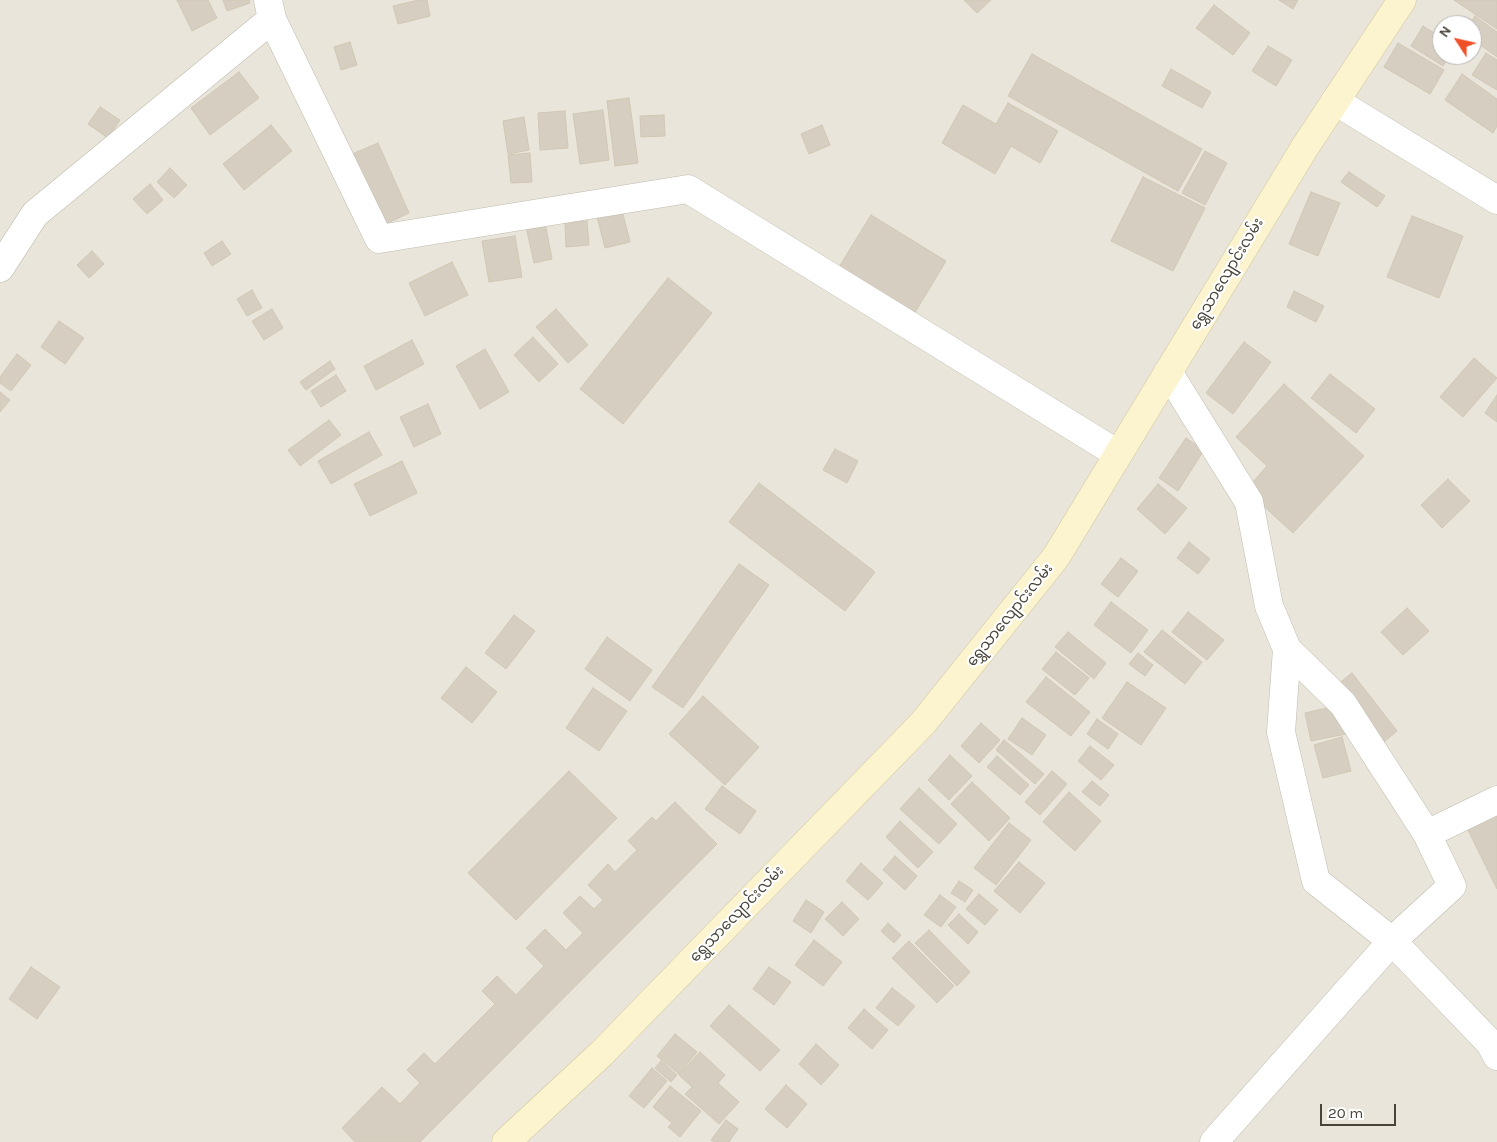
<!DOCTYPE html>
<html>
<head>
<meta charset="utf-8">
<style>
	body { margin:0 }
	#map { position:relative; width:1497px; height:1142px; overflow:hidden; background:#f5f2eb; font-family:Karla,sans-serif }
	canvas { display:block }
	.north { position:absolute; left:1432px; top:15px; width:50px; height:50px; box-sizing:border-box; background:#fff; border:1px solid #b6b4b0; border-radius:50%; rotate:305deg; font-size:14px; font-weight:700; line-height:20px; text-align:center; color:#494439 }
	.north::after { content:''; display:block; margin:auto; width:18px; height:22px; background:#f05027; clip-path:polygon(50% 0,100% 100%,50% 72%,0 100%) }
	.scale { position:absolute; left:1320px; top:1104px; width:76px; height:22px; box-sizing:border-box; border:2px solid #494439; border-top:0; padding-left:6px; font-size:15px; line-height:18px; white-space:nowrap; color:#494439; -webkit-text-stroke:4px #fff; paint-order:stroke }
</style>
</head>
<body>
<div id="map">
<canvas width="1497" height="1142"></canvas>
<div class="north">N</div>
<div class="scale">20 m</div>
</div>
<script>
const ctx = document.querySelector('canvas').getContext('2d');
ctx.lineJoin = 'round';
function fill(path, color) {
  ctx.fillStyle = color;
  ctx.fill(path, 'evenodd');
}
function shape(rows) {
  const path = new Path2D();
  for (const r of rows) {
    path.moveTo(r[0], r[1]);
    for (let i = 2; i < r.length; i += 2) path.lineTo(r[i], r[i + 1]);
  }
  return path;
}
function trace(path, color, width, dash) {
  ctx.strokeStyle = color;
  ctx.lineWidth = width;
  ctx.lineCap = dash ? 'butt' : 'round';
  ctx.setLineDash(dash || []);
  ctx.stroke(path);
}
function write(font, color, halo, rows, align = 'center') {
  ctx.font = font + ' Karla,"Noto Sans Myanmar",sans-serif';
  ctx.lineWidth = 4.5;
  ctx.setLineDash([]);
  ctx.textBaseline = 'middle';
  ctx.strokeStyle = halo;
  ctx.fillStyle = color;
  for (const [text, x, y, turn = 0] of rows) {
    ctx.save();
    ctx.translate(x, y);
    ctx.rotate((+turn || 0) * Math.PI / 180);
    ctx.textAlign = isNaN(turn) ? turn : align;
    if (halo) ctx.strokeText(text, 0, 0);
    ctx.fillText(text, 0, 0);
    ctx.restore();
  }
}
fill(shape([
	[0,0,1497,0,1497,1142,0,1142],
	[1442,25,1472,25,1472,55,1442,55]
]), '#e9e5da');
const building = shape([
	[177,0,208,0,217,18,192,31,177,0],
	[223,0,249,0,250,3,227,11,223,0],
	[419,0,427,0,430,16,398,24,393,6,419,0],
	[964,0,991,0,977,13,964,0],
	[1279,0,1298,0,1293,9,1279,0],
	[1454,0,1497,0,1497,29,1454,0],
	[1214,5,1250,33,1233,55,1196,28,1214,5],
	[1475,16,1497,32,1497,57,1472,39,1472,25,1469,25,1475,16],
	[1423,26,1442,38,1442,55,1450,55,1443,66,1411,46,1423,26],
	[350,42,357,65,341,70,334,47,350,42],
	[1398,43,1444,70,1430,94,1384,67,1398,43],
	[1268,46,1292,60,1276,86,1252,71,1268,46],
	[1486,53,1497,60,1497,90,1472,75,1486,53],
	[1032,54,1202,149,1178,191,1008,96,1032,54],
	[1171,69,1211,92,1202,108,1162,86,1171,69],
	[239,72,259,98,210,135,191,108,239,72],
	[1462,74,1497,99,1497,126,1493,133,1445,100,1462,74],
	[629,98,638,163,615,166,607,101,629,98],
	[1008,103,1058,131,1040,163,1011,146,995,174,942,143,963,105,996,124,1008,103],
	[100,107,120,120,108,138,88,124,100,107],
	[603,110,609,160,580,164,573,114,603,110],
	[565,111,568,148,540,150,538,113,565,111],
	[664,115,665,136,641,137,640,116,664,115],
	[524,117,529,150,508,154,503,121,524,117],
	[271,125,292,151,244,190,223,164,271,125],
	[822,125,830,145,809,154,801,134,822,125],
	[378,143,409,213,381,226,350,155,378,143],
	[1205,151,1227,163,1205,205,1182,193,1205,151],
	[530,153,532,182,511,183,508,155,530,153],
	[170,168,187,185,174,198,157,182,170,168],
	[1349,172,1385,196,1377,207,1341,182,1349,172],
	[1143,177,1205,208,1173,271,1111,241,1143,177],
	[150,184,163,200,147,214,133,199,150,184],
	[1311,192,1340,203,1318,256,1289,244,1311,192],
	[620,202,630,242,605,248,595,209,620,202],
	[871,215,946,261,914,314,839,267,871,215],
	[1412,216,1463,236,1439,298,1387,277,1412,216],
	[544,218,552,259,534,263,525,222,544,218],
	[587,221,589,245,566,247,565,223,587,221],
	[515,236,522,277,489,282,482,241,515,236],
	[222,241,231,254,212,266,204,253,222,241],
	[92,251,104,264,89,278,77,265,92,251],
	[452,262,468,295,425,316,409,283,452,262],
	[668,278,712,313,623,424,580,389,668,278],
	[252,290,262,308,247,316,237,299,252,290],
	[1294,291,1324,306,1316,322,1287,307,1294,291],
	[272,309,283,328,264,340,252,321,272,309],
	[556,309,588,345,568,363,536,327,556,309],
	[59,321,84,338,65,364,41,347,59,321],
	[533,337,558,364,539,382,514,355,533,337],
	[412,340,424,364,376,390,364,366,412,340],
	[1244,342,1271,362,1233,414,1206,393,1244,342],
	[485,349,509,392,480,409,456,366,485,349],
	[17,354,31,365,11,391,0,383,0,377,17,354],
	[1474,358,1497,378,1463,417,1440,397,1474,358],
	[330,361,335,369,306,390,300,382,330,361],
	[1330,374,1375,409,1356,433,1311,398,1330,374],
	[336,375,346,391,321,407,311,391,336,375],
	[1284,384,1364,456,1293,533,1246,490,1267,466,1236,437,1284,384],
	[0,392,10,400,0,412,0,392],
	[1497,395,1497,422,1485,413,1497,395],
	[428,404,441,434,414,447,400,417,428,404],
	[329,420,341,435,300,466,288,450,329,420],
	[369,432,382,455,331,484,318,461,369,432],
	[1186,438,1204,450,1178,491,1159,478,1186,438],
	[835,449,858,461,847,483,823,470,835,449],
	[402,461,417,493,370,516,354,484,402,461],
	[1448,479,1470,501,1442,528,1421,505,1448,479],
	[759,483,875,572,845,611,729,522,759,483],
	[1158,484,1187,508,1165,534,1137,509,1158,484],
	[1189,542,1210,559,1198,574,1177,558,1189,542],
	[1121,558,1138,571,1118,597,1101,584,1121,558],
	[739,564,769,585,683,708,652,687,739,564],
	[1111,602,1148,630,1131,653,1094,625,1111,602],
	[1407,608,1429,631,1403,655,1381,632,1407,608],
	[1188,612,1224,640,1207,660,1172,632,1188,612],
	[514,615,535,631,506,669,485,653,514,615],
	[1162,630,1202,662,1185,684,1144,652,1162,630],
	[1068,632,1106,663,1094,679,1055,647,1068,632],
	[607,637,652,670,630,701,585,669,607,637],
	[1056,652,1089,678,1075,695,1042,669,1056,652],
	[1138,653,1153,665,1145,676,1129,664,1138,653],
	[466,667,497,692,472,723,441,698,466,667],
	[1352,673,1397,731,1379,746,1333,688,1352,673],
	[1046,677,1090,712,1071,736,1026,702,1046,677],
	[1127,682,1166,708,1141,745,1102,718,1127,682],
	[593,688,627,711,599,751,566,728,593,688],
	[703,696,759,747,725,785,669,734,703,696],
	[1340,705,1346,734,1311,741,1305,713,1340,705],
	[1022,718,1046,735,1032,755,1008,739,1022,718],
	[1097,719,1118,734,1108,749,1087,734,1097,719],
	[981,723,1000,740,979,763,961,746,981,723],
	[1342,737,1351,771,1323,778,1314,745,1342,737],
	[1004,740,1044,774,1035,784,996,750,1004,740],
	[1090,746,1114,765,1101,780,1078,761,1090,746],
	[950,755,972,776,949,800,928,780,950,755],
	[997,756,1029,785,1020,795,987,767,997,756],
	[569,771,617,818,516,920,468,873,569,771],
	[1052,771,1067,784,1040,815,1025,802,1052,771],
	[1092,781,1109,795,1100,806,1082,792,1092,781],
	[972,782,1010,818,989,841,951,804,972,782],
	[722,786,756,811,740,834,705,809,722,786],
	[919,788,957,824,939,844,900,809,919,788],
	[1069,792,1101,821,1075,851,1043,822,1069,792],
	[675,802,717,844,420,1142,355,1142,342,1128,382,1087,400,1104,420,1083,407,1070,424,1053,435,1064,495,1004,482,991,497,976,516,995,544,966,526,948,545,929,566,950,583,933,563,913,580,896,594,909,603,900,588,885,608,864,615,872,637,850,628,841,652,817,656,821,675,802],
	[1497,808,1497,889,1465,824,1497,808],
	[900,821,933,852,918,868,886,837,900,821],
	[1009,823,1031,840,996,885,974,868,1009,823],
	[895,856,917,876,905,890,883,870,895,856],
	[1019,862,1045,883,1020,913,994,891,1019,862],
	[861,863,883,883,868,900,846,881,861,863],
	[959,881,973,890,965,902,951,893,959,881],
	[979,894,998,910,985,925,966,909,979,894],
	[940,895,956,907,941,927,924,915,940,895],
	[806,900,824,912,811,933,793,921,806,900],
	[842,902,859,919,843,936,825,919,842,902],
	[959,914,978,932,968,944,948,925,959,914],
	[888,923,901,935,894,943,881,931,888,923],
	[929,930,970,972,957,986,915,943,929,930],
	[814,940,842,962,823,986,795,965,814,940],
	[909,941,954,986,937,1003,892,958,909,941],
	[31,967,60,987,37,1019,9,999,31,967],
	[769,967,791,982,774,1005,753,989,769,967],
	[892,988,915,1006,898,1026,876,1008,892,988],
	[729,1005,780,1050,760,1071,710,1026,729,1005],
	[864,1009,888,1030,872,1049,848,1028,864,1009],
	[675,1034,697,1052,679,1074,657,1056,675,1034],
	[816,1044,839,1065,821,1085,799,1064,816,1044],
	[700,1052,725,1075,718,1083,739,1102,719,1124,685,1094,692,1087,679,1075,700,1052],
	[661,1061,677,1075,671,1082,655,1068,661,1061],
	[652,1068,667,1081,644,1108,629,1096,652,1068],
	[786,1085,807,1104,787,1128,765,1109,786,1085],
	[670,1086,701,1111,680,1137,668,1127,672,1123,653,1107,670,1086],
	[726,1120,738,1129,729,1142,714,1142,711,1140,726,1120]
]);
fill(building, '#d6cfc1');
trace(building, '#d1c7b4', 1);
const street = shape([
	[268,0,272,19,379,239,688,189,1118,454],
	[1335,101,1497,200],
	[0,268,35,214,272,19],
	[1168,372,1249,502,1269,606,1287,649,1281,732,1316,881,1392,941,1490,1043,1497,1056],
	[1427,834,1497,800],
	[1214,1142,1392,941,1452,886,1427,834,1343,704,1287,649]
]);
const secondary = shape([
	[506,1142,601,1054,923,723,1056,557,1305,147,1402,0]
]);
trace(street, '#c0bbae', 29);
trace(secondary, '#d2c89d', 29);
trace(street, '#fff', 28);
trace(secondary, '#fcf4ce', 28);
write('15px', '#494439', '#fff', [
	["ရွှေသာလျောင်းလမ်း",1227,274,-59],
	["ရွှေသာလျောင်းလမ်း",1010,615,-51],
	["ရွှေသာလျောင်းလမ်း",737,914,-46]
]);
</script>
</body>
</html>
